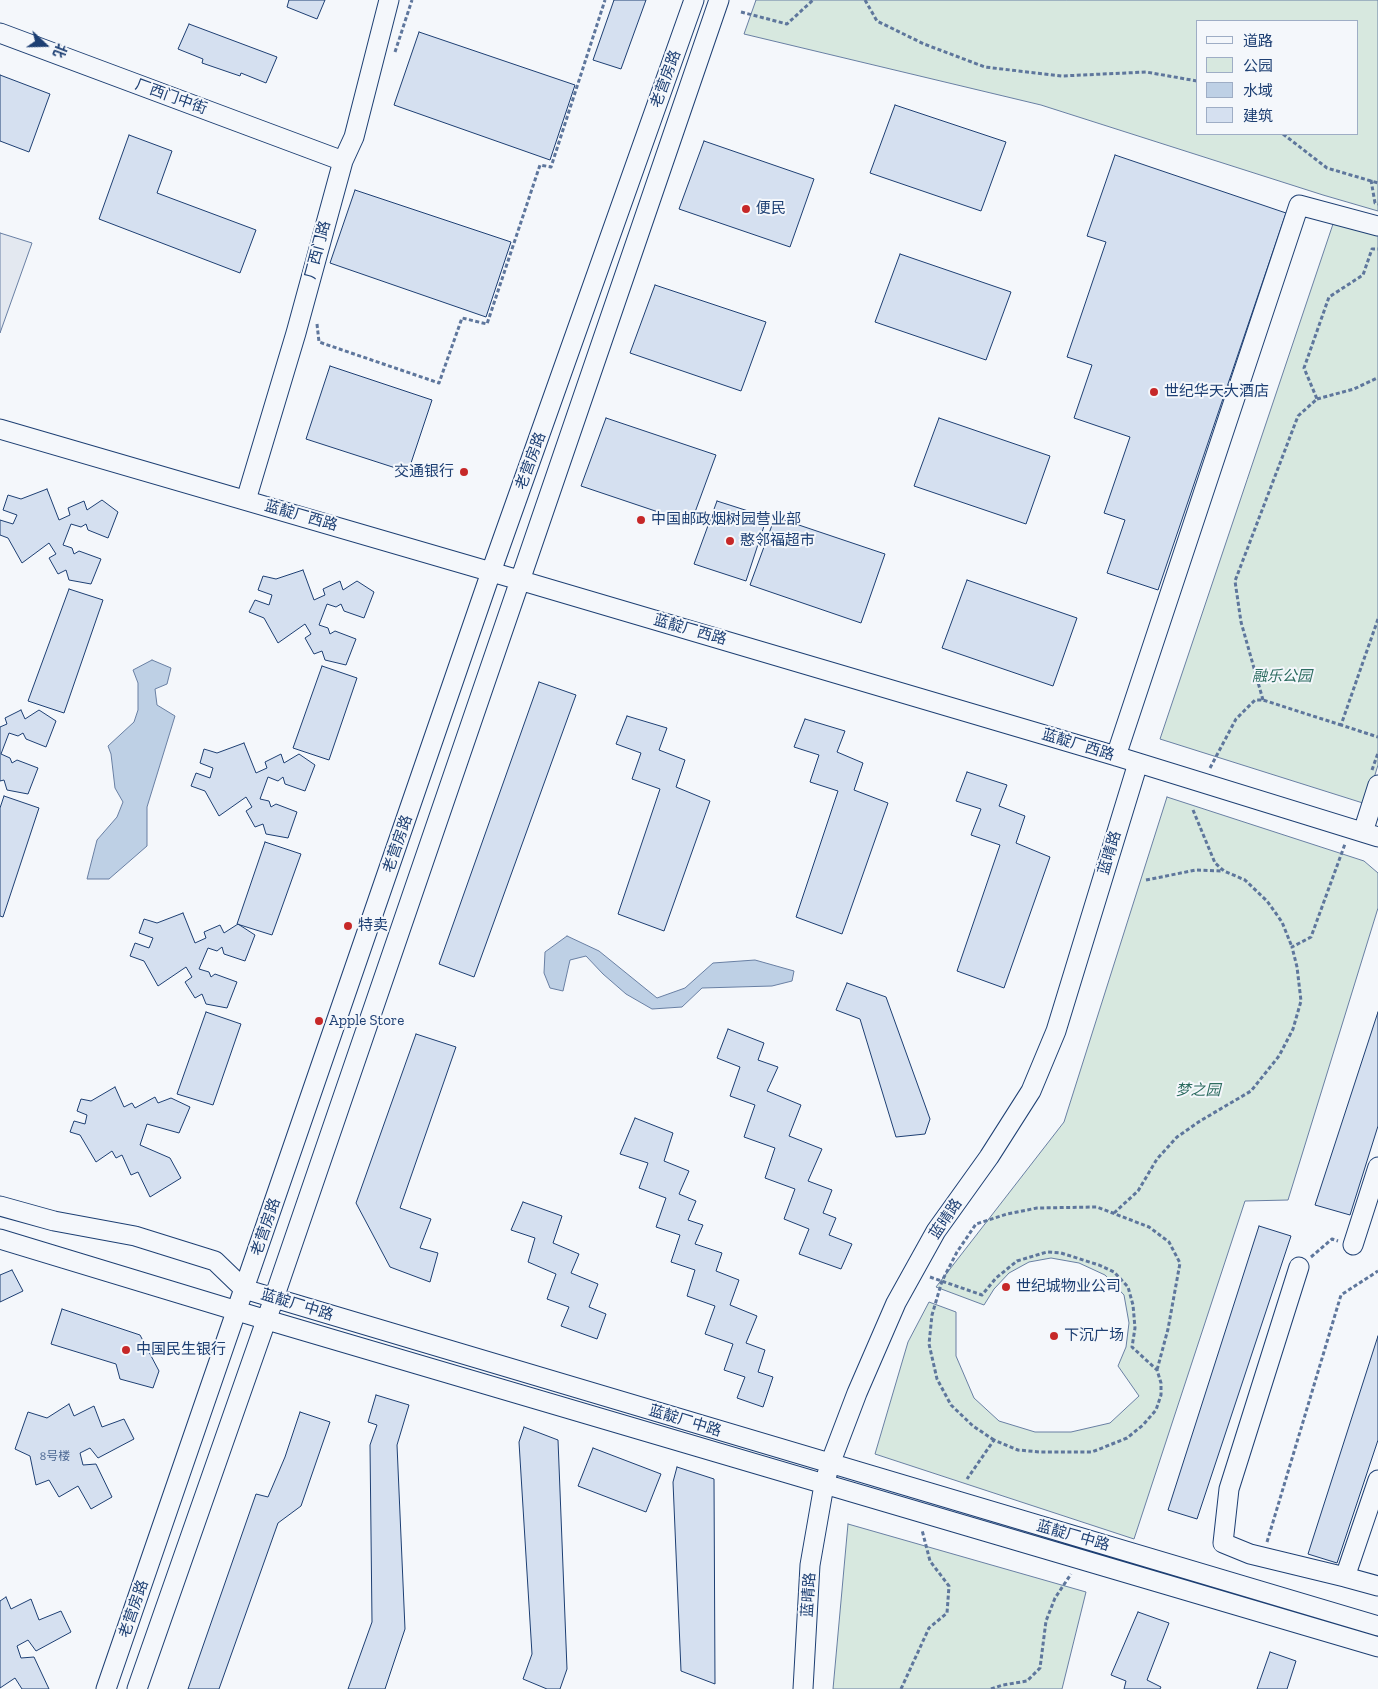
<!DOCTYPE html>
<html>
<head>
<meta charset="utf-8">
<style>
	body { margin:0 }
	#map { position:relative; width:1378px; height:1689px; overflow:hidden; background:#f4f7fb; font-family:"Zilla Slab","Noto Sans SC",serif }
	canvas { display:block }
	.legend { position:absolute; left:1196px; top:20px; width:162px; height:115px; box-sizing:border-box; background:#f4f7fb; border:1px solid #9eadc5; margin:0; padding:6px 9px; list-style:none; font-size:15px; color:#1d3f73 }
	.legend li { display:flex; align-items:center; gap:10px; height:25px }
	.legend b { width:25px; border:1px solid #9eadc5 }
	.north { position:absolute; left:20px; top:20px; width:50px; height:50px; -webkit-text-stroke:4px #f4f7fb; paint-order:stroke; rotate:111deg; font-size:14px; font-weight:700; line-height:20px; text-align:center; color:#1d3f73 }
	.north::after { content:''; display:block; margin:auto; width:18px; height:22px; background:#1d3f73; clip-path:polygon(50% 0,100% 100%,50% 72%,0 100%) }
</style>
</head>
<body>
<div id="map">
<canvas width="1378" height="1689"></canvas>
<ul class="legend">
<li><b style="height:6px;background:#f4f7fb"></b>道路</li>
<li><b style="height:14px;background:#d7e8df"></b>公园</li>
<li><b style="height:14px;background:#bed0e5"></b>水域</li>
<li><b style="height:14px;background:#d5e0f0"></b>建筑</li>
</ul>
<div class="north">北</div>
</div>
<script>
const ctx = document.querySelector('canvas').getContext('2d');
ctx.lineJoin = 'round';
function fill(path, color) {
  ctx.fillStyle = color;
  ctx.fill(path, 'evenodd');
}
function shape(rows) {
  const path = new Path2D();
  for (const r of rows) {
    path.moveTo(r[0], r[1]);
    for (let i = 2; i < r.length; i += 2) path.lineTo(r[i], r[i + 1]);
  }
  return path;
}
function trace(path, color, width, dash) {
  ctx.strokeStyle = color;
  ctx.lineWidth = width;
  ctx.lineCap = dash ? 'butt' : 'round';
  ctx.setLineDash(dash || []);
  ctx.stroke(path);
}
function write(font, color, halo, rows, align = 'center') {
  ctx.font = font + ' "Zilla Slab","Noto Sans SC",serif';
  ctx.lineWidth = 4;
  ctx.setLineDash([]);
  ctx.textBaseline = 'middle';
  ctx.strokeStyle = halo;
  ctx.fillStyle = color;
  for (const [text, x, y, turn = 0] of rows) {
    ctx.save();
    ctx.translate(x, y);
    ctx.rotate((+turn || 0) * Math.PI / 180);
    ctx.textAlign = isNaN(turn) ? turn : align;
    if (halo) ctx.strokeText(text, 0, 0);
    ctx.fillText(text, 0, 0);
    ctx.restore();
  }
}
const green = shape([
	[756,0,1378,0,1378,211,1323,195,1041,105,744,34,756,0],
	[1197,21,1357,21,1357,134,1197,134,1197,21],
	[1334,221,1378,233,1378,765,1366,804,1160,739,1334,221],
	[1167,797,1364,861,1378,873,1378,908,1288,1200,1245,1201,1134,1539,875,1454,908,1342,929,1302,956,1312,956,1356,974,1398,999,1421,1035,1432,1071,1432,1110,1423,1139,1396,1118,1366,1126,1347,1129,1323,1124,1295,1105,1275,1079,1263,1051,1258,1029,1262,1009,1273,994,1289,984,1305,936,1287,1064,1122,1167,797],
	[848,1524,1086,1592,1062,1689,833,1689,848,1524]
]);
fill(green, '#d7e8df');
trace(green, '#687fa3', 1);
const parking = shape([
	[0,233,32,243,0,333,0,233]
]);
fill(parking, '#e3e8f0');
trace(parking, '#687fa3', 1);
const water = shape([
	[152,660,171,668,167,684,155,689,157,705,175,716,147,807,147,846,109,879,87,879,97,840,117,817,123,802,115,788,111,754,108,746,134,722,138,710,138,683,133,670,152,660],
	[567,936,599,951,657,998,685,988,713,963,755,960,794,971,792,981,772,986,702,988,682,1007,652,1009,626,994,603,974,586,956,570,960,563,991,550,988,544,973,545,952,567,936]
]);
fill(water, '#bed0e5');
trace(water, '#687fa3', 1);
const building = shape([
	[289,0,325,0,317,19,287,7,289,0],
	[614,0,646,0,621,69,593,60,614,0],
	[189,24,277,57,266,83,241,73,240,76,202,63,203,59,178,49,189,24],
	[419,32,575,85,550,160,394,105,419,32],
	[0,75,50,94,29,152,0,141,0,75],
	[895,105,1006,142,981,211,870,173,895,105],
	[129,135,172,151,157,193,256,230,240,273,99,219,129,135],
	[704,141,814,179,790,247,679,209,704,141],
	[1115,155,1286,213,1158,590,1107,573,1125,520,1104,513,1130,437,1074,418,1092,365,1067,357,1106,242,1087,236,1115,155],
	[355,190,511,242,486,317,330,263,355,190],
	[900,254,1011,292,986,360,875,322,900,254],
	[655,285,766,322,741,391,630,353,655,285],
	[330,366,432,400,408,472,306,439,330,366],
	[606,418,716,455,691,523,581,486,606,418],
	[939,418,1050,456,1026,524,914,486,939,418],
	[47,489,59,520,70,515,68,508,84,501,87,510,102,500,118,512,108,538,88,530,86,524,81,527,71,524,63,545,72,548,74,554,79,551,101,559,91,584,69,580,66,570,58,574,49,558,56,554,49,543,22,563,8,538,0,535,0,520,13,524,17,515,3,510,8,495,21,499,47,489],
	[717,501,767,517,746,581,694,564,717,501],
	[775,517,885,554,861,623,750,585,775,517],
	[303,570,314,600,325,595,323,589,340,581,343,590,357,581,374,592,364,618,344,611,341,604,336,607,327,604,319,625,328,628,330,634,335,631,356,639,346,665,325,660,322,651,314,654,305,638,311,634,305,624,278,643,264,618,249,612,255,600,269,605,272,595,258,590,263,576,276,579,303,570],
	[967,580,1077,618,1053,686,942,648,967,580],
	[69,589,103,600,64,713,28,701,69,589],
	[322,666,357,678,329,760,293,748,322,666],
	[539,682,576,695,474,977,439,964,539,682],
	[21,710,25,719,39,710,56,721,46,747,26,739,23,733,18,736,9,733,1,754,10,758,12,763,17,760,38,768,28,794,7,790,4,780,0,781,0,727,7,724,5,718,21,710],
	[627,716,667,728,659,750,685,760,676,787,710,801,664,931,618,914,660,789,632,779,641,753,616,744,627,716],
	[805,719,845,731,837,752,863,763,854,790,888,803,842,934,796,917,838,791,810,782,819,755,794,747,805,719],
	[244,743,256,773,267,768,265,762,281,754,284,763,299,754,315,765,305,791,285,784,283,777,278,781,268,777,260,799,269,801,271,807,276,804,297,812,288,838,266,834,263,824,255,827,246,811,252,807,246,797,219,816,205,791,191,786,196,773,210,778,213,768,200,763,204,749,217,753,244,743],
	[967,772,1007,785,999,806,1025,816,1016,843,1050,857,1004,988,957,971,1000,845,971,835,981,809,956,801,967,772],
	[4,796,39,808,3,917,0,916,0,808,4,796],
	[265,842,301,854,272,935,237,924,265,842],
	[183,913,195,943,206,938,204,932,220,925,224,933,238,924,255,935,245,961,224,954,222,947,217,951,208,948,199,969,209,972,211,977,215,974,237,982,227,1008,206,1004,202,994,195,998,185,982,192,977,186,967,158,986,144,961,130,956,135,943,149,948,153,938,139,933,144,919,157,923,183,913],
	[847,983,886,997,930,1119,925,1134,896,1137,860,1019,836,1010,847,983],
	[206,1012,241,1024,213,1105,177,1094,206,1012],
	[1378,1012,1378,1126,1350,1215,1315,1205,1378,1012],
	[728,1029,764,1043,758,1060,778,1067,767,1091,801,1105,789,1136,822,1149,808,1181,832,1190,823,1213,836,1218,829,1235,852,1244,841,1269,799,1254,809,1229,784,1219,795,1189,765,1178,775,1148,744,1137,755,1105,730,1096,740,1067,717,1058,728,1029],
	[416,1034,456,1047,400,1208,431,1219,420,1248,438,1253,430,1282,390,1267,356,1203,416,1034],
	[115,1087,124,1107,132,1103,135,1108,155,1097,158,1103,171,1098,190,1107,179,1133,147,1124,140,1145,170,1158,181,1178,150,1197,138,1172,131,1175,122,1155,116,1158,112,1151,96,1162,80,1135,70,1132,74,1121,85,1124,87,1115,77,1111,81,1099,91,1101,115,1087],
	[635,1118,673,1133,664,1161,689,1171,679,1194,696,1201,688,1220,703,1225,695,1244,722,1253,716,1271,739,1280,730,1305,757,1316,746,1343,765,1350,758,1372,773,1377,763,1407,737,1398,745,1377,724,1370,733,1344,705,1334,715,1306,687,1296,695,1270,671,1262,680,1235,656,1227,666,1198,639,1188,648,1163,620,1154,635,1118],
	[523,1202,562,1216,553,1243,579,1254,571,1273,598,1284,589,1307,606,1314,597,1339,561,1326,569,1307,547,1299,556,1274,528,1262,535,1238,511,1230,523,1202],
	[1259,1226,1291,1236,1197,1519,1168,1510,1259,1226],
	[12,1270,23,1291,0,1302,0,1275,12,1270],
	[62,1309,140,1335,159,1371,153,1388,120,1379,116,1364,51,1344,62,1309],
	[1378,1336,1378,1440,1337,1563,1308,1554,1378,1336],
	[376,1395,409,1405,397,1445,405,1629,385,1689,348,1689,372,1622,370,1445,377,1425,368,1422,376,1395],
	[69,1404,74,1416,94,1406,102,1427,124,1419,134,1439,98,1458,90,1448,80,1453,83,1465,96,1464,112,1497,91,1509,78,1486,59,1497,49,1480,36,1485,30,1456,15,1449,28,1412,47,1418,69,1404],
	[300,1412,330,1422,301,1506,278,1523,219,1689,188,1689,256,1494,268,1497,285,1457,300,1412],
	[524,1427,558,1440,567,1669,560,1689,547,1689,523,1679,532,1654,519,1442,524,1427],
	[593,1448,661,1474,646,1512,578,1486,593,1448],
	[677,1467,714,1479,715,1684,681,1671,673,1482,677,1467],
	[6,1597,11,1609,31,1599,39,1620,61,1611,71,1632,36,1651,28,1640,17,1646,21,1658,34,1657,49,1689,22,1689,15,1678,0,1688,0,1601,6,1597],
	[1138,1612,1169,1623,1147,1680,1161,1687,1160,1689,1124,1689,1126,1681,1111,1675,1138,1612],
	[1270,1652,1296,1661,1287,1689,1257,1689,1270,1652]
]);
fill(building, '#d5e0f0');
trace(building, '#1d3f73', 1);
const minor = shape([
	[0,33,343,161],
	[0,429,519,580,1116,756,1378,837],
	[246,500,296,333,343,161,354,137,389,0],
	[1116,756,1299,205,1378,226],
	[1363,832,1378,785],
	[0,1206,54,1221,135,1236,215,1261,244,1289,1378,1626],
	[0,1239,267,1320,1378,1647],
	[1353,1245,1378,1167],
	[1299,1267,1229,1489,1223,1543,1250,1554,1345,1577,1378,1480],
	[1345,1577,1378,1586],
	[106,1689,491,572,694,0],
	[137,1689,274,1298,719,0],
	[803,1689,810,1565,824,1485,830,1464,857,1393,896,1303,936,1231,989,1157,1031,1091,1056,1031,1138,763]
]);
trace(minor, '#1d3f73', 21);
trace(shape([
	[865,0,877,21,924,44,985,67,1062,76,1146,72,1197,81],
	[741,12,787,24,813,0],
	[395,52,412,0],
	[1283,134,1327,168,1378,183],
	[1371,180,1375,203,1378,204],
	[317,324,319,342,439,383,462,318,487,324,540,165,551,167,605,0],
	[1317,399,1354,389,1377,378],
	[1378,619,1341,725,1378,737],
	[1263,700,1241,622,1235,581,1298,416,1317,399,1304,368,1329,297,1363,275,1372,249,1378,249],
	[1210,768,1236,719,1255,700,1263,700,1341,725],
	[1372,770,1378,753],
	[1193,810,1215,863,1224,871,1245,880,1267,901,1282,922,1292,947],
	[1146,880,1196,870,1223,871],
	[1114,1213,1138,1191,1157,1159,1177,1137,1200,1121,1251,1091,1279,1056,1293,1029,1301,1001,1297,967,1292,947,1311,937,1345,844],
	[1311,1257,1332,1239,1338,1241],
	[930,1277,982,1295,996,1278,1017,1261,1047,1252,1061,1253,1099,1265,1114,1272,1128,1287,1133,1305,1135,1328,1132,1347,1157,1370,1161,1383,1161,1395,1156,1410,1143,1425,1127,1438,1092,1452,1040,1452,1018,1450,994,1440,967,1479],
	[994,1440,973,1426,951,1405,937,1379,929,1344,932,1315,942,1281,957,1252,976,1224,1007,1214,1037,1208,1097,1207,1149,1227,1169,1242,1180,1263,1168,1329,1157,1370],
	[1267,1542,1341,1295,1378,1271],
	[901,1689,929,1628,947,1613,949,1586,930,1561,922,1530],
	[991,1689,1003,1685,1027,1681,1040,1668,1046,1621,1055,1598,1071,1574]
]), '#5e769c', 3, [4, 2.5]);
trace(minor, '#f4f7fb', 19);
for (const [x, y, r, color] of [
	[746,209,5,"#c62828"],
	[1154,392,5,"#c62828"],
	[464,472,5,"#c62828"],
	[641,520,5,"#c62828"],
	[730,541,5,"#c62828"],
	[348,926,5,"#c62828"],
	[319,1021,5,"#c62828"],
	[1006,1287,5,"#c62828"],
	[1054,1336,5,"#c62828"],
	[126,1350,5,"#c62828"]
]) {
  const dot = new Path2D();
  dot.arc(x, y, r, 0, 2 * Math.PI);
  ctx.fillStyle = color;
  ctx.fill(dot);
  trace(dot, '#f4f7fb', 2);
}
write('12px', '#4b6792', null, [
	["8号楼",55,1457]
]);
write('15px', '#1d3f73', '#f4f7fb', [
	["老营房路",666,79,-70],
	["厂西门中街",171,97,20],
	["厂西门路",318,250,-75],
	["老营房路",531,461,-70],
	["蓝靛厂西路",301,516,16],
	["蓝靛厂西路",690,630,16],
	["蓝靛厂西路",1078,745,17],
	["老营房路",398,844,-71],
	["蓝晴路",1110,853,-73],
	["蓝晴路",946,1219,-56],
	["老营房路",266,1227,-71],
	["蓝靛厂中路",297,1305,17],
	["蓝靛厂中路",685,1421,17],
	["蓝靛厂中路",1073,1536,16],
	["蓝晴路",809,1595,-86],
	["老营房路",134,1609,-71]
]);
write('15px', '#1d3f73', '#f4f7fb', [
	["便民",756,209],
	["世纪华天大酒店",1164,392],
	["交通银行",454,472,"right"],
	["中国邮政烟树园营业部",651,520],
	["憨邻福超市",740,541],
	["特卖",358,926],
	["Apple Store",329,1021],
	["世纪城物业公司",1016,1287],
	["下沉广场",1064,1336],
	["中国民生银行",136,1350]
], 'left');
write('italic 15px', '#2c6c60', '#f4f7fb', [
	["融乐公园",1282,677],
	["梦之园",1198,1091]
]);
</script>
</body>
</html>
